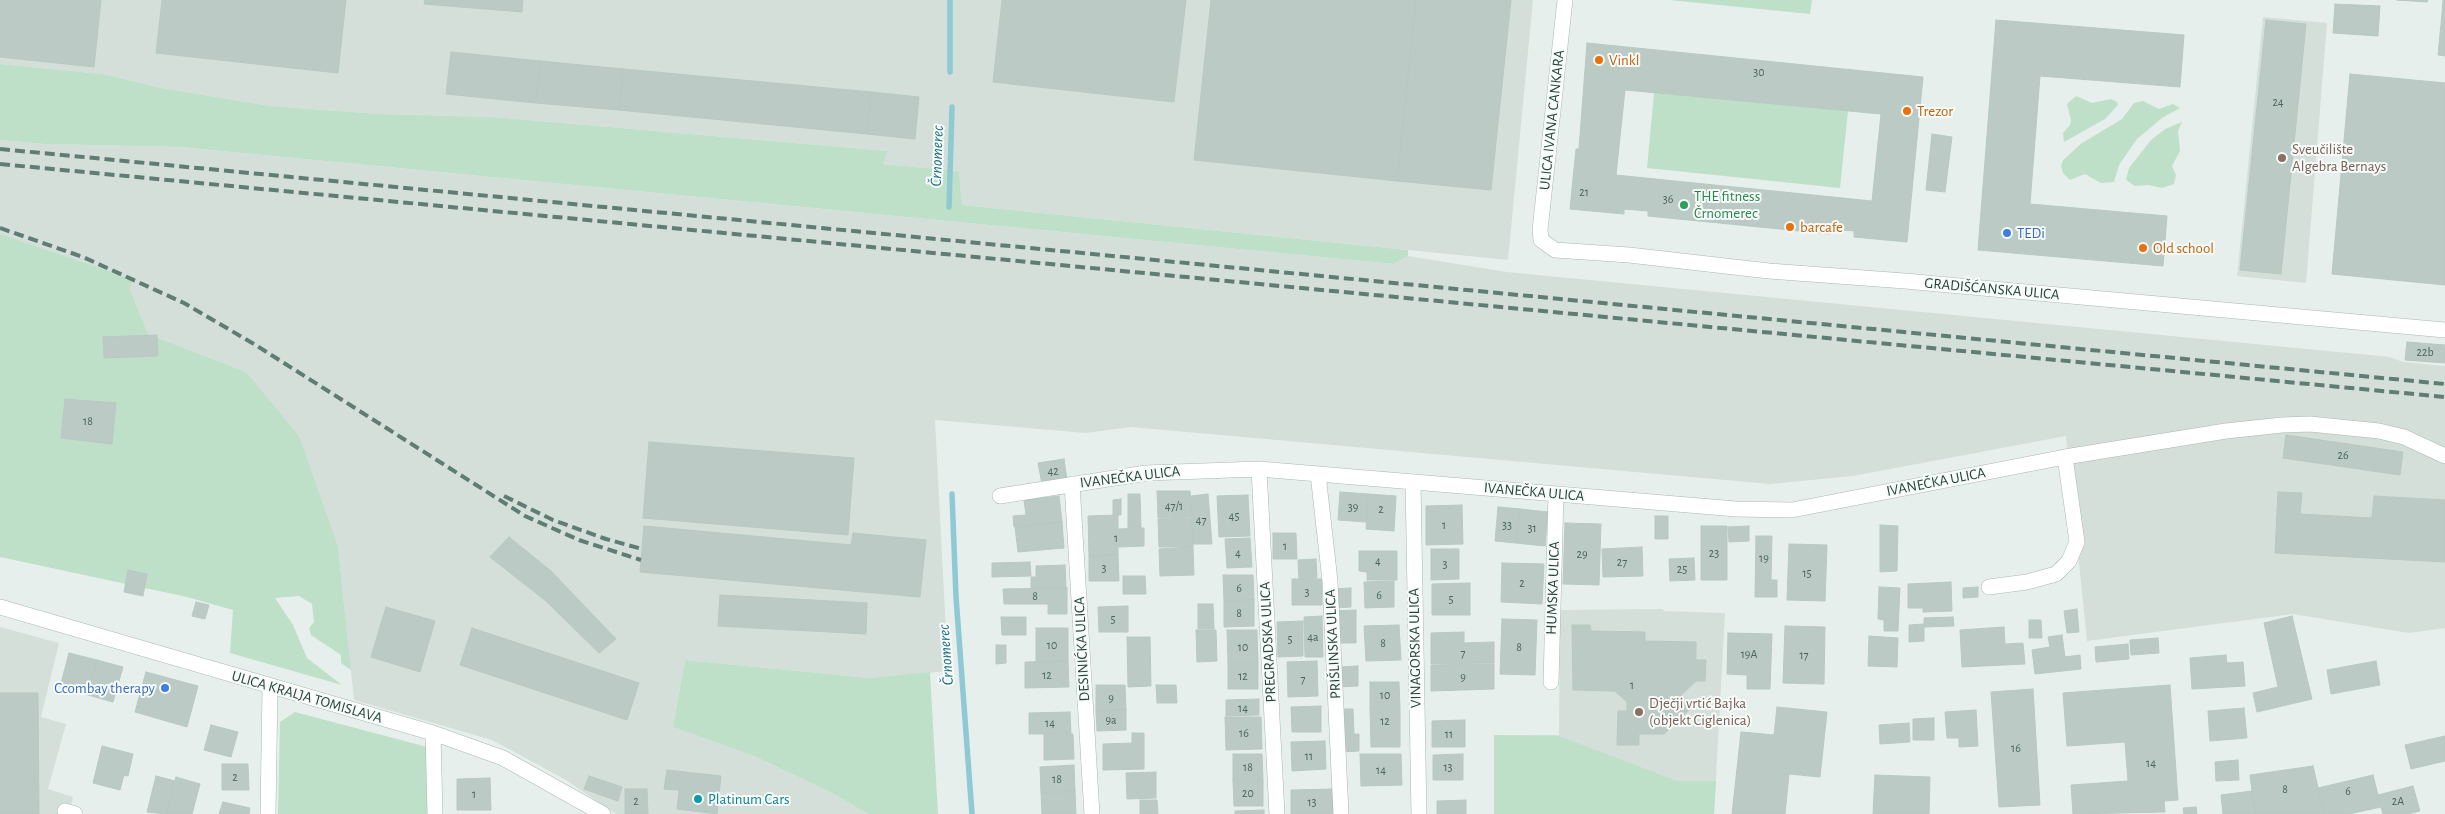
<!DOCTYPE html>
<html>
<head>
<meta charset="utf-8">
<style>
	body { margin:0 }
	canvas { display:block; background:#e6efeb }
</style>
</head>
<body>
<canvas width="2445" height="814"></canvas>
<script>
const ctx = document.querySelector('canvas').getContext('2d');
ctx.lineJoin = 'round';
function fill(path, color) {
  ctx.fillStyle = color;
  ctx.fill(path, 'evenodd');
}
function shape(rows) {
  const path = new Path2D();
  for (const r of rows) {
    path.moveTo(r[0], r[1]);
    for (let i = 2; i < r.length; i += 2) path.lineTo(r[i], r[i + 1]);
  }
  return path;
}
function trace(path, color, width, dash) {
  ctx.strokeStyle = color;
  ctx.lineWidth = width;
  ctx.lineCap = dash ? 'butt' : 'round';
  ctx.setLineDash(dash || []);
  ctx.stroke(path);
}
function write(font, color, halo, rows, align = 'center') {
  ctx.font = font + ' "Alegreya Sans",sans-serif';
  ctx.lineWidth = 4;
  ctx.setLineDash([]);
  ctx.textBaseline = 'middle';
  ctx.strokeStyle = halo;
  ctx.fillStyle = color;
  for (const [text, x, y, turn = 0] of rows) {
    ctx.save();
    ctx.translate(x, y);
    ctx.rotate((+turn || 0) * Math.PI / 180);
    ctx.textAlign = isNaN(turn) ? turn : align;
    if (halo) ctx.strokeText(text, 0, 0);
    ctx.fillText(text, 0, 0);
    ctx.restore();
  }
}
fill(shape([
	[0,0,1533,0,1508,260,962,205,959,171,883,164,888,151,493,117,380,114,271,106,161,88,101,74,0,64],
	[2263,17,2327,23,2306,283,2237,276],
	[0,140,44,144,179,147,1394,264,1408,256,1507,272,2390,357,2403,362,2445,366,2445,628,2409,633,2293,614,2087,641,2066,436,1853,476,1770,484,1131,427,1086,433,935,420,948,671,869,678,685,660,673,727,754,756,830,792,868,814,616,814,566,780,492,740,354,700,338,547,246,372,148,334,130,289,133,279,0,234],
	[1663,609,1664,611,1725,613,1714,814,1494,814,1494,735,1559,735,1560,610],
	[0,627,59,643,41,717,66,724,48,789,73,797,69,814,0,814]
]), '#d4dfda');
fill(shape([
	[1669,0,1812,0,1810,14],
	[0,64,102,74,161,88,271,106,380,114,493,117,888,151,883,164,959,171,962,205,1408,250,1408,256,1394,264,180,147,44,144,0,140],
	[1654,93,1848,111,1840,188,1647,168],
	[2076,96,2092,103,2111,99,2117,102,2118,105,2105,119,2064,142,2063,133,2070,125,2071,120,2067,104],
	[2143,101,2159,109,2173,104,2180,108,2162,118,2137,139,2119,165,2114,182,2101,183,2085,174,2070,180,2063,173,2061,166,2063,160,2082,143,2122,119,2134,103],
	[2182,122,2178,131,2180,151,2172,166,2176,175,2174,184,2162,188,2148,185,2135,186,2126,180,2129,168,2151,140,2165,129],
	[0,234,133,279,130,289,148,334,246,372,299,436,338,547,351,670,341,663,341,655,311,635,309,628,314,622,312,604,299,596,275,598,293,625,307,658,342,685,230,653,233,610,187,597,0,557],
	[685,660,869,678,930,672,938,814,868,814,830,792,754,756,673,727],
	[295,712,431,748,431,814,278,814,280,722],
	[1494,735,1559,736,1677,781,1716,781,1714,814,1494,814]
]), '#bfe0c8');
trace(shape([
	[950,0,950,72],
	[949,207,952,107],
	[952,494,956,597,972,814]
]), '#8ec9d4', 5.5);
const building = shape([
	[0,0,101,0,94,67,0,57,0,0],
	[162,0,346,0,338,73,156,53,162,0],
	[425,0,523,0,522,12,424,4,425,0],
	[1002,0,1186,0,1174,102,993,82,1002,0],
	[1211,0,1416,0,1397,181,1194,160,1211,0],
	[1416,0,1511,0,1491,190,1397,181,1416,0],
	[2397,0,2428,0,2427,2,2397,0],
	[2443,0,2445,0,2445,14,2442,14,2443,0],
	[2335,4,2380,6,2378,36,2333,33,2335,4],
	[2442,14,2445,14,2445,56,2438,55,2442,14],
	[1996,20,2184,35,2180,87,2040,76,2030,204,2167,216,2163,266,1978,250,1996,20],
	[2266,20,2306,24,2281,274,2240,270,2266,20],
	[1587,43,1923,77,1907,242,1854,237,1854,231,1843,230,1830,229,1830,234,1648,216,1648,211,1624,209,1624,214,1570,209,1576,149,1579,149,1587,43],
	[1625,90,1881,114,1872,201,1616,175,1625,90],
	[451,52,540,61,536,103,446,94,451,52],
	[540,61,623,69,619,110,536,103,540,61],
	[623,69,871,92,867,134,619,110,623,69],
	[2350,74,2445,83,2445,285,2332,274,2350,74],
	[871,92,919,97,915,139,867,134,871,92],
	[1932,134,1952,137,1945,192,1926,190,1932,134],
	[157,335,158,356,104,358,103,337,157,335],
	[2407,342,2445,345,2445,363,2405,360,2407,342],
	[65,399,116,403,112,444,61,438,65,399],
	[2286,435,2403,452,2400,475,2283,458,2286,435],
	[649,442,854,458,848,535,643,518,649,442],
	[1064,459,1067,480,1042,484,1038,463,1064,459],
	[1157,491,1190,491,1192,517,1158,518,1157,491],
	[1340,492,1368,494,1366,522,1338,520,1340,492],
	[2278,492,2302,493,2300,514,2372,518,2374,496,2445,500,2445,562,2275,553,2278,492],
	[1128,494,1140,494,1141,528,1128,528,1128,494],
	[1208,494,1212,544,1193,544,1191,496,1208,494],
	[1368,494,1396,496,1394,531,1366,529,1368,494],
	[1248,495,1250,536,1219,537,1217,496,1248,495],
	[1059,496,1062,522,1014,527,1013,516,1026,515,1024,500,1059,496],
	[1121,499,1121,515,1113,515,1113,500,1121,499],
	[1462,505,1463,544,1426,545,1426,506,1462,505],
	[1498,507,1520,509,1516,543,1495,541,1498,507],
	[1520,509,1548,512,1545,546,1516,543,1520,509],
	[1118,515,1118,529,1144,528,1144,546,1118,547,1118,555,1089,556,1088,516,1118,515],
	[1655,516,1668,516,1668,539,1655,539,1655,516],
	[1192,518,1193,547,1159,547,1158,519,1192,518],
	[1062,522,1064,548,1018,552,1015,527,1062,522],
	[1565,523,1601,524,1599,585,1563,584,1565,523],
	[1880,525,1898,526,1897,571,1880,572,1880,525],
	[644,526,851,545,853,533,926,540,920,597,640,572,644,526],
	[1701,526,1727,526,1727,580,1701,580,1701,526],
	[1749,526,1749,541,1729,542,1728,527,1749,526],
	[1273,533,1296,533,1297,559,1273,559,1273,533],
	[1756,536,1772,536,1771,580,1777,580,1777,597,1755,597,1756,536],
	[509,537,551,571,616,639,599,653,546,601,490,557,509,537],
	[1250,538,1252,567,1227,568,1225,539,1250,538],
	[1789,544,1827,545,1825,601,1787,600,1789,544],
	[1193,547,1194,575,1160,576,1159,549,1193,547],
	[1642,547,1643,576,1603,577,1602,549,1642,547],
	[1431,549,1459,549,1459,579,1431,580,1431,549],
	[1359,551,1397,551,1397,580,1367,580,1367,572,1359,571,1359,551],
	[1118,555,1119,581,1089,581,1089,556,1118,555],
	[1694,558,1695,580,1670,581,1669,559,1694,558],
	[1316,559,1317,578,1299,579,1298,560,1316,559],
	[1030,562,1031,576,992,577,992,563,1030,562],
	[1502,563,1544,564,1542,604,1501,602,1502,563],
	[1065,565,1066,588,1031,588,1031,577,1036,577,1036,566,1065,565],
	[128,570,147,574,143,596,124,592,128,570],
	[1223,575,1253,575,1254,600,1224,601,1223,575],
	[1123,576,1145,576,1146,594,1123,594,1123,576],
	[1292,579,1322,579,1322,605,1292,605,1292,579],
	[1394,581,1394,607,1365,608,1364,582,1394,581],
	[1951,582,1952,611,1923,612,1923,608,1908,608,1908,584,1951,582],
	[1470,583,1470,615,1432,615,1432,584,1470,583],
	[1879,587,1900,588,1898,631,1884,631,1884,620,1878,619,1879,587],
	[1978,587,1978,597,1963,598,1963,588,1978,587],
	[1067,588,1067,614,1048,614,1048,604,1004,604,1003,589,1067,588],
	[1351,588,1351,607,1334,608,1333,589,1351,588],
	[720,595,867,603,866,634,718,626,720,595],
	[1254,600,1254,626,1224,627,1224,601,1254,600],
	[196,602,209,605,205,619,192,616,196,602],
	[1198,604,1213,604,1214,629,1198,629,1198,604],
	[1128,606,1128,632,1099,632,1098,607,1128,606],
	[386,607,435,621,420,672,371,657,386,607],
	[2077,609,2079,632,2067,633,2064,611,2077,609],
	[1356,610,1356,643,1335,643,1335,611,1356,610],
	[1322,616,1323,657,1305,657,1304,617,1322,616],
	[2292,616,2312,699,2257,712,2253,693,2278,687,2264,623,2292,616],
	[1001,617,1026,617,1026,635,1002,635,1001,617],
	[1953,617,1954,626,1924,627,1924,618,1953,617],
	[1502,619,1537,620,1535,675,1500,674,1502,619],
	[2029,620,2041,620,2042,638,2029,638,2029,620],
	[1303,621,1303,656,1278,657,1277,622,1303,621],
	[1924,624,1924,641,1909,642,1909,625,1924,624],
	[1399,625,1401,660,1366,661,1364,626,1399,625],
	[1572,625,1590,625,1591,631,1645,632,1645,641,1696,642,1696,660,1706,660,1705,681,1696,681,1680,696,1692,707,1664,734,1639,734,1639,745,1617,745,1618,711,1627,711,1627,702,1615,691,1573,690,1572,625],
	[1785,626,1825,627,1824,684,1783,683,1785,626],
	[2004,627,2005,644,2023,643,2025,664,1962,667,1960,630,2004,627],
	[472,628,639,683,627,720,460,665,472,628],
	[1036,628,1068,628,1068,661,1036,662,1036,628],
	[1196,630,1216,630,1217,661,1197,662,1196,630],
	[1227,630,1257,630,1258,663,1228,663,1227,630],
	[1464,632,1464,643,1494,642,1494,663,1431,664,1431,633,1464,632],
	[1728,633,1772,634,1770,689,1747,689,1747,675,1727,674,1728,633],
	[2062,635,2065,657,2080,655,2081,669,2035,674,2032,650,2050,647,2048,637,2062,635],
	[1869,636,1898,638,1897,667,1868,666,1869,636],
	[1127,637,1150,637,1151,686,1128,687,1127,637],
	[2158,638,2159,653,2131,655,2130,640,2158,638],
	[2128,644,2129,659,2096,662,2095,647,2128,644],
	[996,645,1006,645,1006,663,996,664,996,645],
	[69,653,97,660,88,695,60,687,69,653],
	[2226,655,2227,663,2243,662,2245,686,2192,689,2190,658,2226,655],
	[97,660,123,667,113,702,88,695,97,660],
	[1068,661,1069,687,1025,688,1025,662,1068,661],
	[1317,661,1318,696,1288,697,1287,662,1317,661],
	[2376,661,2380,685,2331,694,2327,670,2376,661],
	[1228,663,1258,663,1258,689,1228,689,1228,663],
	[1494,664,1494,689,1431,691,1431,665,1494,664],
	[1358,666,1358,686,1338,687,1338,667,1358,666],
	[146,672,198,686,187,727,135,712,146,672],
	[1370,682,1399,682,1400,708,1370,708,1370,682],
	[1096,685,1125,685,1126,710,1096,711,1096,685],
	[1156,685,1176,685,1177,703,1157,703,1156,685],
	[2170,685,2178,800,2164,801,2165,812,2073,814,2071,785,2128,781,2125,742,2067,746,2063,693,2170,685],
	[2033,689,2040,805,1999,807,1991,692,2033,689],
	[0,693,38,693,39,814,0,814,0,693],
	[1259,699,1259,715,1226,716,1226,700,1259,699],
	[1321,706,1321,732,1292,732,1291,707,1321,706],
	[1777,707,1827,712,1820,777,1789,774,1785,814,1732,814,1741,732,1774,735,1777,707],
	[1370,708,1400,708,1400,747,1371,747,1370,708],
	[2244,708,2247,738,2210,741,2208,711,2244,708],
	[1340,709,1353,709,1354,734,1359,734,1359,751,1341,752,1340,709],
	[1126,710,1126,730,1097,731,1096,711,1126,710],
	[1976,710,1978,746,1959,747,1959,738,1947,738,1945,712,1976,710],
	[1070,712,1071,734,1029,734,1029,713,1070,712],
	[1225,717,1261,717,1262,749,1226,750,1225,717],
	[1934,718,1934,740,1913,740,1913,719,1934,718],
	[1465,720,1465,747,1432,747,1432,721,1465,720],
	[1909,723,1910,742,1880,744,1879,725,1909,723],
	[211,725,238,732,231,757,204,750,211,725],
	[1132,733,1144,733,1144,769,1103,770,1103,744,1132,743,1132,733],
	[1044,734,1073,734,1074,759,1044,760,1044,734],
	[2445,736,2445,761,2411,769,2405,745,2445,736],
	[1325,741,1326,769,1292,771,1291,742,1325,741],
	[102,746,133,754,128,776,124,775,120,790,93,783,102,746],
	[1233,754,1262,754,1263,780,1233,780,1233,754],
	[1360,754,1401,754,1402,785,1361,786,1360,754],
	[1463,754,1463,780,1433,780,1433,755,1463,754],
	[2238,760,2239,780,2216,781,2215,762,2238,760],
	[222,764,248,764,249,790,222,790,222,764],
	[1074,765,1075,791,1041,793,1040,767,1074,765],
	[2313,766,2324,814,2255,814,2250,775,2313,766],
	[667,770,721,776,717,814,677,809,679,790,664,789,667,770],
	[1156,772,1156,798,1127,799,1126,773,1156,772],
	[1875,775,1930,777,1929,814,1873,814,1875,775],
	[2373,775,2381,807,2349,814,2324,814,2318,788,2373,775],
	[156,776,175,781,166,814,147,812,156,776],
	[589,776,622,787,618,801,584,789,589,776],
	[176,777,200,784,192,814,166,814,176,777],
	[490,778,491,810,457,810,457,779,490,778],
	[1233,780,1263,780,1263,806,1234,806,1233,780],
	[2413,786,2420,811,2408,814,2383,814,2378,795,2413,786],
	[625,789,647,789,648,814,625,814,625,789],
	[1333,789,1333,814,1291,814,1291,790,1333,789],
	[1075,791,1076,814,1042,814,1041,793,1075,791],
	[2252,791,2255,814,2223,814,2221,795,2252,791],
	[1140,800,1157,800,1158,814,1140,814,1140,800],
	[1466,800,1466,814,1437,814,1437,801,1466,800],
	[223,802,250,808,249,814,219,814,223,802],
	[2196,807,2197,814,2184,814,2183,808,2196,807],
	[1264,810,1264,814,1235,814,1235,811,1264,810]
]);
fill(building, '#bbcac4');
trace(building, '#b8c9c2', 1);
const minor = shape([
	[1565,0,1540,230,1541,240,1555,250,1629,255,1769,271,1905,281,2445,330],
	[1259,469,1277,814],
	[1318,474,1330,581,1341,814],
	[1413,482,1419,814],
	[1072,484,1092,814],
	[1000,496,1146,473,1259,469,1736,509,1792,510,2065,457,2226,431,2282,425,2310,424,2379,431,2404,437,2445,456],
	[1989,587,2027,582,2056,574,2069,561,2077,542,2065,457],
	[0,607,433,733,503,758,603,814],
	[1551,682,1556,494],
	[433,733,435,814],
	[65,811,75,814],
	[268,814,270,686]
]);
trace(minor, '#a8b8b2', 16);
trace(minor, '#fff', 15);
trace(shape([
	[0,149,2445,384],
	[0,164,2445,397],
	[0,228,83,257,184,303,254,344,525,516,579,540,641,560],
	[504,496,553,520,606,539,642,549]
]), '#5f7d75', 4, [10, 5]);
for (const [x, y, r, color] of [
	[1599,60,5,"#e8710a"],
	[1907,111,5,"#e8710a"],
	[2282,158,5,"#8d6e63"],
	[1684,205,5,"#2e9e5b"],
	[1790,227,5,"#e8710a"],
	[2007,233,5,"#3f7fe0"],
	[2143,248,5,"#e8710a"],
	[165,688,5,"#3f7fe0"],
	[1639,712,5,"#8d6e63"],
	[698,799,5,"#0f9aa8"]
]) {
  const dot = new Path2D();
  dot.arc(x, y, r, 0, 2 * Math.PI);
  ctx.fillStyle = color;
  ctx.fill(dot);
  trace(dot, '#f7fbf9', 2);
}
write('12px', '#4a645c', null, [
	["30",1759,72],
	["24",2278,102],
	["21",1584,192],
	["36",1668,199],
	["22b",2425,352],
	["18",88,421],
	["26",2343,455],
	["42",1053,471],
	["47/1",1174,506],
	["39",1353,507],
	["2",1381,509],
	["45",1234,516],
	["47",1201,520],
	["1",1444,525],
	["33",1507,525],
	["31",1532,528],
	["1",1116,538],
	["1",1285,546],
	["4",1238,553],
	["23",1714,553],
	["29",1582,554],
	["19",1764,558],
	["4",1378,561],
	["27",1622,562],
	["3",1445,564],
	["3",1104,568],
	["25",1682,569],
	["15",1807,573],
	["2",1522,583],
	["6",1239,588],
	["3",1307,592],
	["6",1379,595],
	["8",1035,596],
	["5",1451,599],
	["8",1239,613],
	["5",1113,619],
	["4a",1313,637],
	["5",1290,639],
	["8",1383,643],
	["10",1052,645],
	["10",1243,647],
	["8",1519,647],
	["7",1463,653],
	["19A",1749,654],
	["17",1804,655],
	["12",1047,675],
	["12",1243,676],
	["9",1463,677],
	["7",1303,679],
	["1",1632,685],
	["10",1385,695],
	["9",1111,698],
	["14",1243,708],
	["9a",1111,720],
	["12",1385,721],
	["14",1050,723],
	["16",1244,733],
	["11",1449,734],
	["16",2016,748],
	["11",1309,756],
	["14",2151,763],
	["18",1248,767],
	["13",1448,767],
	["14",1381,770],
	["2",235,777],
	["18",1057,779],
	["8",2285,789],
	["6",2348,791],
	["20",1248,793],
	["1",474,794],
	["2",636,801],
	["2A",2398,801],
	["13",1312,802]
]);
write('15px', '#c56008', '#f7fbf9', [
	["Vinkl",1609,60],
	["Trezor",1917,111],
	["barcafe",1800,227],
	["Old school",2153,248]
], 'left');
write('15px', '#24423a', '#f7fbf9', [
	["ULICA IVANA CANKARA",1552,120,-84],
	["GRADIŠĆANSKA ULICA",1992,289,5],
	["IVANEČKA ULICA",1130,477,-7],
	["IVANEČKA ULICA",1936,482,-11],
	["IVANEČKA ULICA",1534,492,5],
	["HUMSKA ULICA",1553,588,-88],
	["PREGRADSKA ULICA",1268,642,-93],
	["PRIŠLINSKA ULICA",1333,644,-93],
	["VINAGORSKA ULICA",1415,648,-91],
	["DESINIĆKA ULICA",1082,649,-93],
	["ULICA KRALJA TOMISLAVA",307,697,16]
]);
write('15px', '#785e54', '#f7fbf9', [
	["Sveučilište",2292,149],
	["Algebra Bernays",2292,166],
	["Dječji vrtić Bajka",1649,703],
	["(objekt Ciglenica)",1649,720]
], 'left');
write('15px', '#27864d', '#f7fbf9', [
	["THE fitness",1694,196],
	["Črnomerec",1694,213]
], 'left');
write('15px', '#366cbe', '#f7fbf9', [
	["TEDi",2017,233],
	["Ccombay therapy",155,688,"right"]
], 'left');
write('15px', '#0d838f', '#f7fbf9', [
	["Platinum Cars",708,799]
], 'left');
write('italic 16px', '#1c6f80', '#f7fbf9', [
	["Črnomerec",937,156,-88],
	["Črnomerec",946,655,-94]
]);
</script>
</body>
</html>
